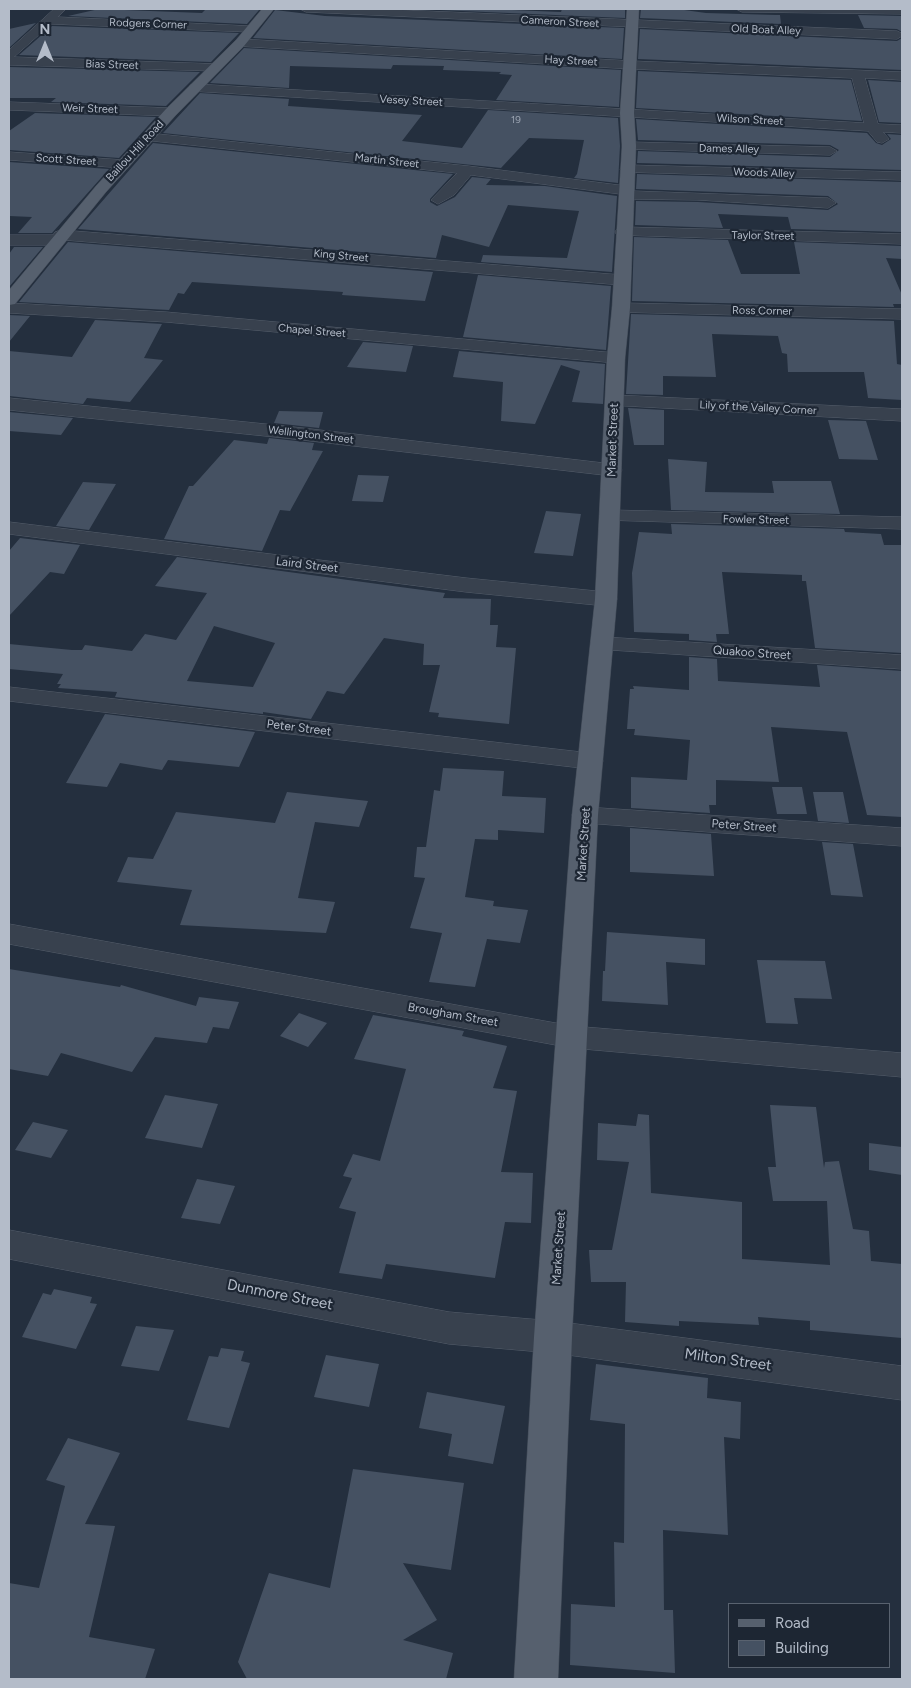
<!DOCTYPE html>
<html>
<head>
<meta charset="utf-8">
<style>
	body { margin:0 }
	#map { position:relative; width:911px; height:1688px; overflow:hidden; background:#242f3e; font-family:Figtree,sans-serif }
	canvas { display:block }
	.frame { position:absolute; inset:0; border:10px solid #b4bcc9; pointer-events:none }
	.legend { position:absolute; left:728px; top:1603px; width:162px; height:65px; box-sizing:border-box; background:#1d2633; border:1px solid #59626f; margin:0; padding:6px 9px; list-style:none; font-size:15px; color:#b4bcc9 }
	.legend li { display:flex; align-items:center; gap:10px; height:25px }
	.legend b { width:25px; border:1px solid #59626f }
	.north { position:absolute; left:20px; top:20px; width:50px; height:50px; -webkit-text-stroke:4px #1d2633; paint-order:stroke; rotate:0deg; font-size:14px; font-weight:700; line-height:20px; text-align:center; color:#b4bcc9 }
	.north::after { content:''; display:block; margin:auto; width:18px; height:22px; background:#b4bcc9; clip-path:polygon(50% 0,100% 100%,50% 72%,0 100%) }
</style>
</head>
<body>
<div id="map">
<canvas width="911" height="1688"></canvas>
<div class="frame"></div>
<ul class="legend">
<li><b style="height:6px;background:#56606e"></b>Road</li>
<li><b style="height:14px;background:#455162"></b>Building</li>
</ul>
<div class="north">N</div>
</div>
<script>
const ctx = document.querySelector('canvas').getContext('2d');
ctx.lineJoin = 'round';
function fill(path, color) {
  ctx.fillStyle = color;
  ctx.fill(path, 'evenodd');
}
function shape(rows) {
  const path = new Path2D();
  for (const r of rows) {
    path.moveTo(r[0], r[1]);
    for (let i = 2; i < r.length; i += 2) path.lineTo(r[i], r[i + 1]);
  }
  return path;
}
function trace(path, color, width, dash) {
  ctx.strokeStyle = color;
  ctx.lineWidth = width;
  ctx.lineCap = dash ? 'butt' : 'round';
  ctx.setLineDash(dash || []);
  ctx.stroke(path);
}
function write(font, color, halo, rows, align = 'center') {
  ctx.font = font + ' Figtree,sans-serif';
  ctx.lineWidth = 4.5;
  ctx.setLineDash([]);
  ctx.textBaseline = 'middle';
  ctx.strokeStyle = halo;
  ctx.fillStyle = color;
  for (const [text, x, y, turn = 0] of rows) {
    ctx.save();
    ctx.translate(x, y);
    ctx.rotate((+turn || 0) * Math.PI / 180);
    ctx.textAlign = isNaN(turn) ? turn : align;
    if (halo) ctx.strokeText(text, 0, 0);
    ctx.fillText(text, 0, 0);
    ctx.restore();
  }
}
fill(shape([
	[99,9,202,13,206,9,259,10,247,24,68,16],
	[416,9,488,9,561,12,562,9,625,9,625,18],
	[641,9,677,9,706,13,776,15,780,15,781,24,640,18],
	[275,10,325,16,624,28,622,59,253,38],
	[858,15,902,16,902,32,897,29,864,28],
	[36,23,9,48,9,29],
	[52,26,239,33,211,62,19,55],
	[640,29,897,41,902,38,902,70,638,59],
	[244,48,621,70,619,107,496,100,512,75,499,74,501,72,443,70,444,66,393,65,391,69,290,66,289,88,210,83],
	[9,67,200,72,166,106,51,102,56,98,9,98],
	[638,71,851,80,862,121,636,108],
	[868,80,902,82,902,123,879,122],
	[200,93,289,99,288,106,422,115,402,141,462,148,488,110,618,118,620,146,618,183,574,178,577,174,584,140,529,138,501,168,163,133],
	[35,113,156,117,119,158,9,150,9,131],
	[636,119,867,133,876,143,882,145,891,139,887,134,902,135,902,170,637,163,638,151,830,157,839,150,830,145,638,140],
	[153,143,453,174,430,199,430,202,437,206,455,197,472,177,491,179,486,185,545,186,617,196,612,272,481,262,483,255,567,258,579,211,508,205,489,247,442,235,436,258,78,229],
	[9,162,109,169,52,233,18,233,32,217,9,216],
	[637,174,902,182,902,232,791,229,788,217,718,214,723,228,635,225,636,201,698,202,828,210,838,204,828,196,636,189],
	[634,237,728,240,741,274,800,274,794,242,902,246,902,259,886,258,902,295,902,304,893,304,894,307,632,301],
	[68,242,433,272,425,301,342,295,343,292,192,282,184,294,178,293,169,310,19,302],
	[14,247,43,247,9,287,9,254],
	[478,275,611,286,606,350,463,337],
	[631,314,894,321,897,364,902,365,902,400,868,398,864,372,788,372,787,354,782,353,778,336,712,334,716,377,663,376,663,395,626,394],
	[9,315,30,316,9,342],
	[95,320,162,324,144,358,163,360,130,402,87,398,83,404,9,396,9,351,72,357],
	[363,342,413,346,406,372,347,367],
	[459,351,605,364,603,404,572,402,580,371,561,365,535,424,501,421,503,382,453,377],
	[628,408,664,410,664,445,634,445],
	[279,411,323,412,319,428,274,423],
	[9,412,73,418,61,435,9,431],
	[828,420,866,421,878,460,839,459],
	[269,438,314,443,312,450,323,451,290,511,280,510,262,551,164,539,189,486,193,486,234,440,267,444],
	[668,459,707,462,705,492,774,493,772,481,831,481,840,514,671,510],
	[358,475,389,476,383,502,352,501],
	[83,482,116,484,89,530,56,526],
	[546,511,581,514,573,556,534,553],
	[671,524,844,529,845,532,881,534,884,545,902,545,902,653,815,648,806,581,802,581,802,575,722,572,729,634,716,634,717,642,689,640,689,634,634,632,632,573,639,532,672,534],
	[20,538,80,545,64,574,50,572,9,616,9,551],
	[177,557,445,593,443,598,491,599,490,625,498,625,496,647,516,648,509,724,438,717,439,713,429,712,440,665,423,665,424,644,384,638,344,694,327,691,311,719,263,712,263,714,115,697,117,692,58,688,61,684,57,684,63,674,9,669,9,644,72,650,82,650,85,645,132,651,145,634,176,640,207,593,155,586],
	[214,626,275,643,253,687,187,681],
	[689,657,717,659,718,681,820,687,817,665,902,671,902,817,867,815,847,732,771,727,779,782,716,780,716,805,709,805,710,813,631,808,631,777,687,780,690,740,634,735,635,729,627,729,630,689,634,689,633,686,689,690],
	[105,714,255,732,239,767,168,760,162,770,120,763,107,787,66,783],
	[443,768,504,771,502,796,546,798,544,833,498,830,498,840,475,839,465,897,494,901,493,906,528,910,520,943,487,939,475,987,429,982,442,933,410,928,425,878,414,877,417,847,426,847,434,790,440,791],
	[772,787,802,787,807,814,777,814],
	[287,792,368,801,359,827,315,822,298,898,335,902,326,933,180,925,192,890,117,882,128,857,153,859,176,812,275,823],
	[813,792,843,792,849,823,818,821],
	[630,828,711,834,714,876,630,872],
	[822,842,853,844,863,897,831,895],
	[607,932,705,939,705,965,666,962,668,1005,602,1001,603,971,605,971],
	[757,960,825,961,832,999,794,998,798,1024,766,1023],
	[9,969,120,987,121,985,196,1006,199,997,239,1002,229,1029,213,1027,207,1043,155,1037,132,1072,61,1053,48,1076,9,1069],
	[299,1013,327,1023,308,1047,280,1036],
	[373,1015,464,1031,462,1036,507,1046,493,1088,517,1091,501,1172,533,1173,531,1223,505,1222,495,1278,386,1264,382,1279,339,1273,356,1212,339,1208,352,1178,343,1176,353,1154,380,1161,406,1069,354,1059],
	[165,1095,218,1104,202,1148,145,1138],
	[770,1105,816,1107,824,1168,825,1162,839,1161,853,1229,869,1231,871,1261,902,1264,902,1338,810,1330,810,1321,758,1317,759,1325,679,1321,679,1326,625,1322,626,1282,591,1282,589,1250,612,1250,629,1162,597,1160,598,1123,636,1126,638,1114,649,1115,651,1193,742,1202,742,1259,830,1265,827,1201,773,1201,768,1167,776,1167],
	[33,1122,68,1130,51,1158,15,1150],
	[869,1143,902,1147,902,1175,869,1170],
	[197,1179,235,1186,220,1224,181,1218],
	[54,1289,92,1297,90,1303,97,1304,76,1349,22,1337,43,1293,51,1295],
	[136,1326,174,1330,159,1371,121,1366],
	[221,1348,244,1351,241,1361,250,1363,229,1428,187,1420,209,1356,218,1357],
	[326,1355,379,1364,369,1407,314,1397],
	[596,1364,708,1378,707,1398,741,1402,740,1439,724,1437,728,1535,663,1530,664,1610,673,1610,675,1673,570,1665,571,1604,615,1607,614,1542,624,1543,625,1424,590,1420],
	[427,1392,505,1406,493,1464,448,1456,452,1434,419,1428],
	[68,1438,120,1453,85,1524,115,1526,89,1637,155,1649,145,1679,9,1679,9,1583,39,1588,65,1486,46,1480],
	[353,1469,464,1483,451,1570,403,1563,437,1620,403,1640,453,1653,446,1679,247,1679,238,1662,269,1573,330,1588]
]), '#455162');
const minor = shape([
	[54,9,66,9,58,17,250,26,256,29,250,32,51,24,14,57,219,64,221,67,215,71,9,65,9,50,54,9],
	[300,9,378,9,897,31,901,33,902,36,897,39,306,12,300,9],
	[736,9,902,9,902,14,742,12,736,9],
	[240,39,632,61,902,72,902,80,865,78,878,124,902,125,902,133,883,132,889,139,882,143,877,142,868,131,190,91,189,88,190,85,195,84,864,123,852,78,632,69,236,46,234,43,240,39],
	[9,102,171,108,178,112,171,116,9,110,9,102],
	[148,133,468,166,626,186,631,187,633,191,828,198,836,203,828,208,698,200,626,199,621,198,620,194,471,175,454,195,438,204,431,200,457,173,143,140,141,137,148,133],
	[629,142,830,147,837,151,830,155,624,149,622,146,624,143,629,142],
	[9,152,124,160,131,164,124,168,9,160,9,152],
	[627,165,902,172,902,180,622,172,620,169,627,165],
	[623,227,902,234,902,244,617,235,615,232,617,229,623,227],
	[61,230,622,275,628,276,630,280,628,284,622,285,64,240,56,245,9,245,9,235,53,235,55,232,61,230],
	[9,303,166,312,616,353,622,354,625,358,622,362,616,363,166,322,9,313,9,303],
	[621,303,902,309,902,319,615,312,612,308,615,304,621,303],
	[615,395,902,409,902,421,608,405,606,401,608,397,615,395],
	[9,398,285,426,612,464,619,466,622,470,619,474,612,476,285,438,9,410,9,398],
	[610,510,902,517,902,529,603,520,599,516,603,512,610,510],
	[9,522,466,578,606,592,614,594,617,599,614,604,606,606,466,592,9,534,9,522],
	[603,637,902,655,902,669,595,649,591,644,595,639,603,637],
	[9,687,590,753,599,755,603,761,599,767,590,769,9,701,9,687],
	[585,807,902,828,902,846,585,823,575,821,572,815,575,809,585,807],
	[9,924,572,1026,902,1053,902,1077,572,1048,9,944,9,924],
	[9,1230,449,1312,553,1321,902,1366,902,1400,553,1353,449,1344,9,1259,9,1230]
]);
const major = shape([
	[262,9,274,9,244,46,176,115,106,192,15,304,9,305,9,290,96,186,166,109,236,40,262,9],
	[627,9,639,9,634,113,636,146,630,308,625,358,617,599,598,815,572,1337,558,1679,514,1679,534,1337,572,815,595,599,607,358,612,308,622,146,620,113,627,9]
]);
trace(minor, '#565f6c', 1);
trace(major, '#414a57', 1);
fill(minor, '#38414e');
fill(major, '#56606e');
write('10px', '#98a1af', null, [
	["19",516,120]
]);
write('11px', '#b4bcc9', '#1d2633', [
	["Cameron Street",560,22,3],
	["Rodgers Corner",148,24,2],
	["Old Boat Alley",766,30,2],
	["Hay Street",571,61,3],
	["Bias Street",112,65,2],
	["Vesey Street",411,101,3],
	["Weir Street",90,109,2],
	["Wilson Street",750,120,3],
	["Dames Alley",729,149,1],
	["Baillou Hill Road",135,151,-47],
	["Scott Street",66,160,4],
	["Martin Street",387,161,6],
	["Woods Alley",764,173,2],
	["Taylor Street",763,236,1],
	["King Street",341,256,5],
	["Ross Corner",762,311,1],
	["Chapel Street",312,331,5],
	["Lily of the Valley Corner",758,408,3],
	["Wellington Street",311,435,7],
	["Fowler Street",756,520,1]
]);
write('12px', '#b4bcc9', '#1d2633', [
	["Market Street",613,440,-88],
	["Laird Street",307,565,7],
	["Quakoo Street",752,653,4],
	["Peter Street",299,728,7],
	["Peter Street",744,826,4],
	["Market Street",584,844,-86],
	["Brougham Street",453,1015,10],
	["Market Street",559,1248,-86]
]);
write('15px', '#b4bcc9', '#1d2633', [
	["Dunmore Street",280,1295,11],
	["Milton Street",728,1360,8]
]);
</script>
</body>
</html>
